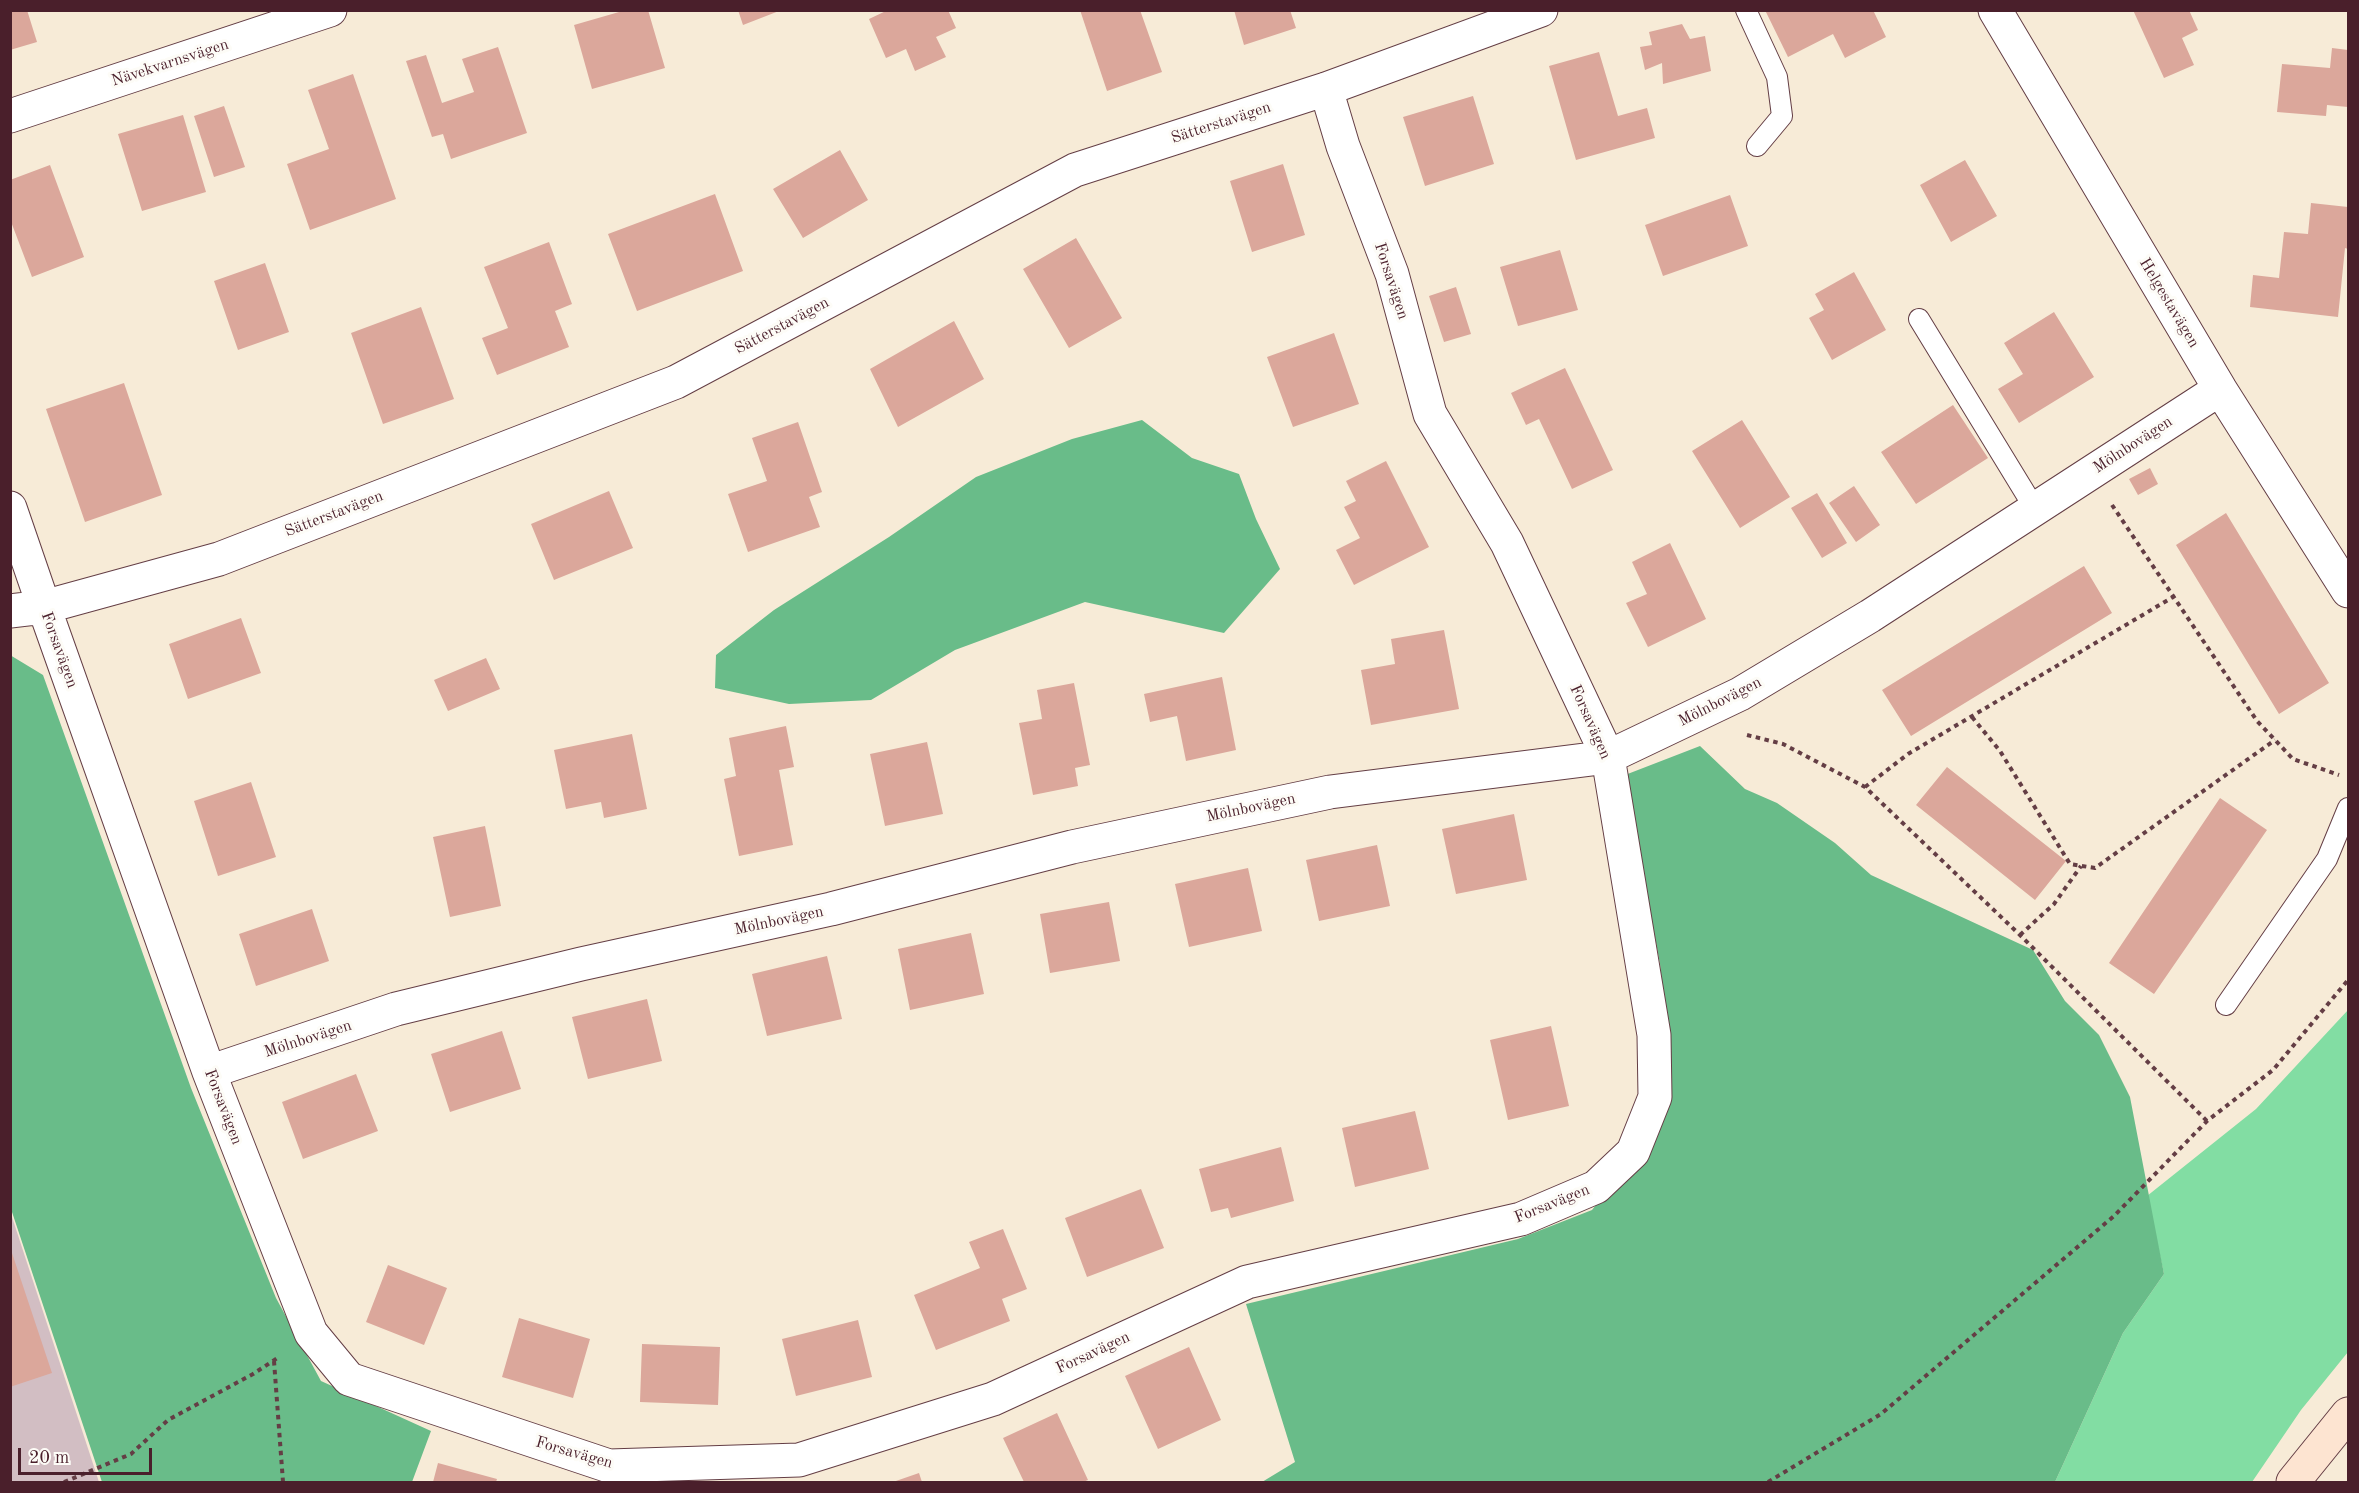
<!DOCTYPE html>
<html>
<head>
<meta charset="utf-8">
<style>
	body { margin:0 }
	#map { position:relative; width:2359px; height:1493px; overflow:hidden; background:#f7ebd7; font-family:"Old Standard TT",serif }
	canvas { display:block }
	.frame { position:absolute; inset:0; border:12px solid #4a1f2b; pointer-events:none }
	.scale { position:absolute; left:18px; top:1448px; width:134px; height:27px; box-sizing:border-box; border:3px solid #4a1f2b; border-top:0; padding-left:8px; font-size:18px; line-height:21px; white-space:nowrap; color:#4a1f2b; -webkit-text-stroke:4px #fdfcf7; paint-order:stroke }
</style>
</head>
<body>
<div id="map">
<canvas width="2359" height="1493"></canvas>
<div class="frame"></div>
<div class="scale">20 m</div>
</div>
<script>
const ctx = document.querySelector('canvas').getContext('2d');
ctx.lineJoin = 'round';
function fill(path, color) {
  ctx.fillStyle = color;
  ctx.fill(path, 'evenodd');
}
function shape(rows) {
  const path = new Path2D();
  for (const r of rows) {
    path.moveTo(r[0], r[1]);
    for (let i = 2; i < r.length; i += 2) path.lineTo(r[i], r[i + 1]);
  }
  return path;
}
function trace(path, color, width, dash) {
  ctx.strokeStyle = color;
  ctx.lineWidth = width;
  ctx.lineCap = dash ? 'butt' : 'round';
  ctx.setLineDash(dash || []);
  ctx.stroke(path);
}
function write(font, color, halo, rows, align = 'center') {
  ctx.font = font + ' "Old Standard TT",serif';
  ctx.lineWidth = 6;
  ctx.setLineDash([]);
  ctx.textBaseline = 'middle';
  ctx.strokeStyle = halo;
  ctx.fillStyle = color;
  for (const [text, x, y, turn = 0] of rows) {
    ctx.save();
    ctx.translate(x, y);
    ctx.rotate((+turn || 0) * Math.PI / 180);
    ctx.textAlign = isNaN(turn) ? turn : align;
    if (halo) ctx.strokeText(text, 0, 0);
    ctx.fillText(text, 0, 0);
    ctx.restore();
  }
}
fill(shape([
	[11,1214,99,1482,11,1482]
]), '#d2bec3');
fill(shape([
	[2348,1010,2348,1352,2301,1410,2252,1482,2055,1482,2123,1333,2164,1274,2147,1196,2256,1109]
]), '#82dda3');
fill(shape([
	[1142,420,1192,458,1239,474,1256,519,1280,569,1224,633,1085,602,955,650,871,700,789,704,715,688,716,655,774,610,889,537,976,477,1072,439],
	[10,655,43,675,191,1088,276,1298,321,1381,431,1431,412,1482,102,1482,11,1209],
	[1700,746,1745,789,1777,803,1835,843,1871,875,2033,950,2065,1001,2099,1035,2130,1097,2164,1274,2123,1333,2055,1482,1262,1482,1295,1462,1246,1304,1518,1239,1592,1210,1647,1140,1672,1069,1660,964,1625,775]
]), '#69bc89');
fill(shape([
	[10,10,27,10,37,42,10,50],
	[626,10,648,10,665,68,592,89,574,25],
	[738,10,779,10,779,11,743,25],
	[888,10,948,10,956,28,936,37,946,57,915,71,906,49,886,58,869,19],
	[1080,10,1140,10,1162,72,1107,91],
	[1234,10,1290,10,1296,28,1244,45],
	[1765,10,1873,10,1886,37,1845,58,1833,34,1788,57],
	[2133,10,2189,10,2198,30,2182,38,2194,65,2164,78],
	[1682,24,1690,39,1705,36,1711,71,1663,84,1662,63,1645,70,1640,47,1652,45,1649,32],
	[498,47,527,133,451,159,443,134,432,137,406,61,426,55,442,103,474,92,462,59],
	[2332,48,2348,50,2348,107,2327,105,2326,116,2277,112,2282,64,2330,68],
	[1599,52,1618,116,1647,108,1655,138,1576,160,1549,66],
	[353,74,396,199,310,230,287,164,329,149,308,90],
	[1473,96,1494,164,1425,186,1403,117],
	[224,106,245,167,214,177,194,116],
	[183,115,206,192,142,211,118,134],
	[840,150,868,200,803,238,773,189],
	[1965,160,1997,216,1951,242,1920,185],
	[1283,164,1305,235,1252,252,1230,181],
	[50,165,84,257,32,277,10,219,10,180],
	[715,194,743,271,637,311,608,234],
	[1730,195,1748,246,1663,276,1645,225],
	[2311,203,2348,207,2348,249,2345,248,2338,317,2250,307,2253,275,2279,278,2284,232,2308,234],
	[1076,238,1122,318,1069,348,1023,269],
	[549,242,572,304,555,311,569,347,497,375,482,338,508,328,484,267],
	[1560,250,1578,310,1518,326,1500,267],
	[265,263,289,332,238,350,214,281],
	[1854,272,1886,330,1832,360,1809,318,1824,310,1815,294],
	[1456,287,1471,334,1444,342,1429,296],
	[421,307,454,399,383,424,351,333],
	[2054,312,2094,377,2019,423,1998,389,2023,374,2004,343],
	[954,321,984,379,898,427,870,369],
	[1334,333,1359,404,1293,427,1267,357],
	[1565,368,1613,470,1572,489,1539,419,1526,425,1511,393],
	[124,383,162,495,85,522,46,409],
	[1953,405,1988,458,1916,504,1881,452],
	[1742,420,1790,497,1740,528,1692,451],
	[798,422,822,492,809,497,820,527,748,552,728,494,767,481,752,438],
	[1386,461,1429,547,1354,585,1336,550,1360,538,1344,507,1356,501,1346,481],
	[2150,468,2158,484,2138,495,2129,479],
	[1854,486,1880,525,1856,542,1829,503],
	[609,491,633,548,554,580,531,524],
	[1817,493,1847,543,1822,558,1791,508],
	[2226,513,2329,683,2279,714,2176,545],
	[1670,543,1706,619,1648,647,1626,603,1647,594,1632,562],
	[2084,566,2112,613,1911,736,1882,690],
	[241,618,261,673,188,699,169,644],
	[1444,630,1459,709,1371,725,1361,670,1395,664,1391,639],
	[486,658,500,689,448,711,434,680],
	[1222,677,1236,750,1186,761,1177,716,1150,722,1144,694],
	[1074,683,1090,765,1075,768,1078,786,1033,795,1019,723,1042,719,1037,690],
	[786,726,794,767,779,770,793,845,739,856,724,779,736,776,729,738],
	[632,734,647,809,604,818,601,802,566,809,554,750],
	[927,742,943,814,885,826,870,754],
	[1947,767,2066,861,2035,900,1916,805],
	[251,782,276,857,218,876,194,801],
	[2220,798,2267,830,2154,994,2109,963],
	[1514,814,1527,880,1456,894,1442,829],
	[485,826,501,906,450,917,433,837],
	[1377,845,1390,906,1319,921,1306,860],
	[1248,868,1262,931,1189,947,1175,884],
	[1109,902,1120,961,1050,973,1040,914],
	[312,909,329,961,256,986,239,934],
	[971,933,984,994,910,1010,898,949],
	[827,956,842,1019,767,1036,752,974],
	[647,999,662,1061,588,1079,572,1017],
	[1551,1026,1569,1106,1508,1120,1490,1040],
	[502,1031,521,1089,450,1112,431,1054],
	[356,1074,378,1131,303,1159,282,1102],
	[1415,1111,1429,1169,1355,1187,1342,1128],
	[1281,1147,1294,1201,1231,1218,1228,1208,1211,1212,1199,1169],
	[1141,1189,1164,1248,1087,1277,1065,1218],
	[1003,1229,1027,1289,1002,1299,1010,1321,936,1350,914,1295,980,1268,969,1242],
	[10,1247,52,1373,10,1387],
	[388,1265,447,1288,424,1345,366,1322],
	[519,1318,590,1339,573,1398,502,1377],
	[858,1320,872,1377,796,1396,782,1339],
	[642,1344,720,1347,718,1405,640,1402],
	[1189,1347,1221,1420,1158,1449,1125,1376],
	[1057,1413,1088,1480,1083,1482,1024,1482,1003,1438],
	[438,1463,497,1479,496,1482,433,1482],
	[919,1473,922,1482,893,1482]
]), '#dba79b');
const lane = shape([
	[1746,10,1777,77,1782,116,1757,146],
	[1919,319,2035,509],
	[2226,1005,2327,859,2348,808]
]);
const street = shape([
	[1995,10,2220,389,2348,591],
	[10,116,330,10],
	[10,508,44,607,209,1072,311,1333,349,1379,609,1466,799,1460,993,1399,1247,1282,1521,1219,1596,1187,1633,1152,1655,1097,1654,1035,1608,757,1507,543,1430,414,1392,274,1343,146,1326,89],
	[10,611,44,607,219,559,676,382,1075,170,1326,89,1541,10],
	[209,1072,396,1009,581,964,831,909,1072,847,1330,792,1608,757,1740,694,1870,616,2220,389]
]);
const secondary = shape([
	[2293,1482,2348,1414]
]);
trace(lane, '#643e45', 22);
trace(street, '#643e45', 35);
trace(secondary, '#643e45', 35);
trace(shape([
	[2112,505,2257,721,2293,759,2339,775],
	[1972,717,2000,751,2070,864,2095,868,2275,740],
	[1747,735,1783,744,1865,787,2020,935,2207,1121],
	[1865,787,1908,754,2173,597],
	[2020,935,2054,904,2081,866],
	[274,1361,283,1482],
	[64,1482,131,1454,168,1420,253,1374,279,1357],
	[1768,1482,1881,1414,2114,1216,2207,1121,2273,1070,2348,980]
]), '#643e45', 4, [4.5, 4.5]);
trace(lane, '#fff', 20);
trace(street, '#fff', 33);
trace(secondary, '#fde4d1', 33);
write('16px', '#4a1f2b', '#fdfcf7', [
	["Nävekvarnsvägen",170,63,-18],
	["Sätterstavägen",1221,123,-18],
	["Forsavägen",1391,281,72],
	["Helgestavägen",2169,303,59],
	["Sätterstavägen",782,326,-28],
	["Mölnbovägen",2133,445,-33],
	["Sätterstavägen",334,514,-21],
	["Forsavägen",59,650,70],
	["Mölnbovägen",1720,702,-27],
	["Forsavägen",1590,722,66],
	["Mölnbovägen",1251,808,-12],
	["Mölnbovägen",779,921,-12],
	["Mölnbovägen",308,1039,-18],
	["Forsavägen",223,1107,69],
	["Forsavägen",1552,1204,-22],
	["Forsavägen",1093,1353,-25],
	["Forsavägen",574,1453,16]
]);
</script>
</body>
</html>
